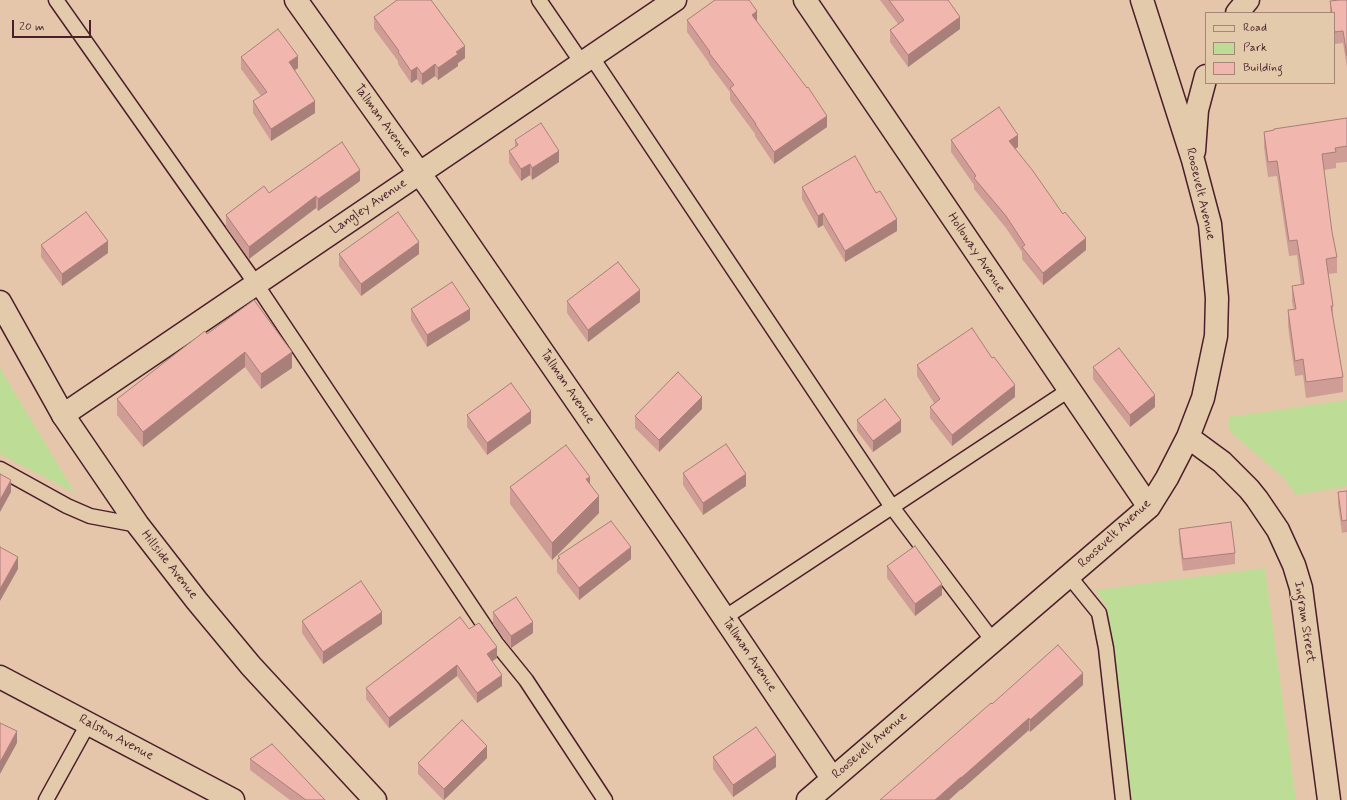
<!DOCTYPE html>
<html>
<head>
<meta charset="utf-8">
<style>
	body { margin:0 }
	#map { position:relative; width:1347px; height:800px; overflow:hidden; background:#e5c6ab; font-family:Mynerve,sans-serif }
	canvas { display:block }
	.legend { position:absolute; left:1205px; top:12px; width:130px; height:72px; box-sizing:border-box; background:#e2caab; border:1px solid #a58678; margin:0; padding:5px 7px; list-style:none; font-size:12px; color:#4a1f2b }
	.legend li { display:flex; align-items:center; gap:8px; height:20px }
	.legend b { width:20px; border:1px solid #a58678 }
	.scale { position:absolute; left:12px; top:20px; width:79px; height:18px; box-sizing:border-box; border:2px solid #4a1f2b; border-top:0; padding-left:5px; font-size:12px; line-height:14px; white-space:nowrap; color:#4a1f2b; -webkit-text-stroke:3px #e2caab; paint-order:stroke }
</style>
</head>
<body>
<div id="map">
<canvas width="1347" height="800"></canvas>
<ul class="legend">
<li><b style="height:5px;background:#e2caab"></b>Road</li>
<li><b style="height:11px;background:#bddd96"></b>Park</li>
<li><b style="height:11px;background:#f1b6ad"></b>Building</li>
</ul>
<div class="scale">20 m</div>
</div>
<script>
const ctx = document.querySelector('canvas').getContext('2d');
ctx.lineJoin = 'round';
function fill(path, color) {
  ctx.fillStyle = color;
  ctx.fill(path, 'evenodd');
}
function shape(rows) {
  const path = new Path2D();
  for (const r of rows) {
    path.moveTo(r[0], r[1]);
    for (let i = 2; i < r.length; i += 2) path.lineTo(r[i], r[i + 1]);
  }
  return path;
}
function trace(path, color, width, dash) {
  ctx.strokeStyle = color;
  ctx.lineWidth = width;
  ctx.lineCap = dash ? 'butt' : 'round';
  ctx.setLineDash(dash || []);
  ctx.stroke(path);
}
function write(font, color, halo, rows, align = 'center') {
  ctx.font = font + ' Mynerve,sans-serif';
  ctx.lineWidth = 3;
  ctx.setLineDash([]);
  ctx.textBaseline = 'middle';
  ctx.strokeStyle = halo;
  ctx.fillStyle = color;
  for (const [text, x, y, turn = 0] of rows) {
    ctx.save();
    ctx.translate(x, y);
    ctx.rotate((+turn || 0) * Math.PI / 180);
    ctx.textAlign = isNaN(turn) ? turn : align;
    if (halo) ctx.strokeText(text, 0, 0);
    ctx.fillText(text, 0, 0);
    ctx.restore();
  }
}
fill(shape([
	[0,368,75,493,0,454],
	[1347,400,1347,486,1296,495,1283,477,1229,431,1228,417],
	[1265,568,1296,800,1132,800,1107,607,1095,590]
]), '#bddd96');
const service = shape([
	[56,0,256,284,496,643,526,680,605,800],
	[539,0,582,63],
	[591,56,892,507,993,641],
	[0,469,67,506,90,516,138,525],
	[1069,576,1099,613,1106,648,1123,800],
	[724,618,1069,390],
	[46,800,88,724]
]);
const minor = shape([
	[296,0,432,191,676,546,832,778],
	[805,0,1149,507],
	[1237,13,1248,0],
	[1194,151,1197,110,1206,76],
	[63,415,675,0],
	[1188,437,1222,462,1249,489,1257,499,1278,530,1294,565,1301,588,1329,800],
	[0,677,233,800],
	[808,800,1149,507,1167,478,1188,437,1203,398,1216,336,1217,298,1210,224,1193,160,1142,0]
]);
const tertiary = shape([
	[0,302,63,415,138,525,197,601,251,666,375,800]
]);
trace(service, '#4a1f2b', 17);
trace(minor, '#4a1f2b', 25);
trace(tertiary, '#4a1f2b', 25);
trace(service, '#e2caab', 14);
trace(minor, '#e2caab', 22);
trace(tertiary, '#e2caab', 22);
fill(shape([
	[880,0,948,0,960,29,908,67,890,42,890,30,898,24],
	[1347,0,1347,68,1343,43,1335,44,1334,39,1334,13,1330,13,1330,1],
	[374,17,465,58,458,63,458,66,438,80,435,76,422,85,417,79,411,83,398,64,398,61,374,29],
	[687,20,757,22,827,127,774,164,755,136,755,134,730,100,730,92,709,64,709,63,687,32],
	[241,57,298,68,295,70,315,113,271,141,253,113,253,101,261,96,241,69],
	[1347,118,1347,162,1336,163,1336,168,1324,170,1332,232,1337,257,1337,273,1328,274,1333,306,1333,320,1343,377,1343,392,1306,398,1303,375,1295,376,1288,326,1288,310,1294,310,1292,302,1292,286,1301,285,1297,255,1289,256,1277,176,1268,177,1264,147,1264,132],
	[515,140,559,162,532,180,530,175,521,181,509,163,509,151,515,147],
	[951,140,1018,147,1015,148,1086,250,1043,285,1022,259,1022,252,1006,228,974,189,974,185,951,152],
	[360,181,318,211,316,208,249,259,226,227,226,215,269,193],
	[802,187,897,231,845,262,823,225,818,228,802,199],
	[41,245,108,253,62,286,41,257],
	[339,254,419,254,361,296,339,266],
	[567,301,640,302,588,342,567,313],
	[411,309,470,320,427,347,411,320],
	[207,334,292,368,261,389,245,367,143,447,117,415,117,399],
	[917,365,1015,397,952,446,930,418,930,407,934,403,917,376],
	[1093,367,1155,407,1130,427,1093,379],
	[702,409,659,452,635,428,635,416],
	[467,415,531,423,487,455,467,427],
	[857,420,901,432,873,452,857,431],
	[683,473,746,486,703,515,683,485],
	[590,483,599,513,552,560,510,504,510,487],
	[1347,491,1347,532,1342,533,1338,504,1338,492],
	[1179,529,1235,553,1235,564,1183,571,1179,541],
	[558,556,631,559,579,600,557,572,557,560,558,559],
	[887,566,942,595,915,616,887,578],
	[493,612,533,633,511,648,493,624],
	[302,621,382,624,323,664,302,633],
	[469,629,497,658,492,661,502,686,477,703,457,676,389,728,366,699,366,688],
	[1083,685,1030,732,1029,730,961,790,961,789,949,800,992,704],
	[713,757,776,767,733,797,713,769],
	[487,758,444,800,443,800,418,774,418,763],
	[250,759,325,800,290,800,250,770]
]), '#cf9d95');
fill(shape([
	[757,11,757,23,752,15],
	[960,17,960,29,908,67,908,55],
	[465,46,465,58,458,63,458,66,438,80,438,68,456,52],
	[298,56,298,68,289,74,289,62],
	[435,64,435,76,422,85,422,74],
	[417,67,417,79,411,83,411,71],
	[315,101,315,113,271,141,271,129],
	[827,116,827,127,774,164,774,152],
	[1018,135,1018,147,1009,153,1009,141],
	[559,151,559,162,532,180,532,168],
	[530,164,530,175,521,181,521,169],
	[360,170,360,181,318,211,318,199],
	[316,196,316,208,249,259,249,247],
	[823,213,823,225,818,228,818,216],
	[897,219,897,231,845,262,845,251],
	[1086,238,1086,250,1043,285,1043,273],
	[108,241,108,253,62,286,62,274],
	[419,242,419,254,361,296,361,284],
	[640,290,640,302,588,342,588,330],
	[470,309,470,320,427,347,427,335],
	[245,352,245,367,143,447,143,432],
	[292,352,292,368,261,389,261,374],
	[1015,385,1015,397,952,446,952,435],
	[1155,395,1155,407,1130,427,1130,415],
	[702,397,702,409,659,452,659,440],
	[531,411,531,423,487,455,487,443],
	[901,420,901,432,873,452,873,441],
	[746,474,746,486,703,515,703,503],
	[590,477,590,494,586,479],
	[11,480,11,492,0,512,0,500],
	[599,496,599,513,552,560,552,543],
	[631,547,631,559,579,600,579,588],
	[18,557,18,569,0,601,0,589],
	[942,584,942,595,915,616,915,604],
	[382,612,382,624,323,664,323,652],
	[533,622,533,633,511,648,511,636],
	[497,647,497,658,487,665,487,654],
	[457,665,457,676,389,728,389,718],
	[1083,673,1083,685,1030,732,1030,720],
	[502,675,502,686,477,703,477,693],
	[1029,718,1029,730,961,790,961,778],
	[17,731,17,743,0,774,0,762],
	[487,746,487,758,444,800,444,789],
	[776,755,776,767,733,797,733,785],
	[961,777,961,789,949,800,935,800]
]), '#a97f79');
const building = shape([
	[397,0,431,0,465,46,456,52,458,54,438,68,435,64,422,74,417,67,411,71,398,52,399,51,374,17,397,0],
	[715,0,749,0,757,11,752,15,807,88,808,87,827,116,774,152,755,124,756,124,730,88,734,85,709,53,710,52,687,20,715,0],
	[889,0,948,0,960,17,908,55,890,30,904,20,889,0],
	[1339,0,1347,0,1347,56,1343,31,1335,32,1334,27,1334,13,1332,13,1330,1,1339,0],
	[278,29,298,56,289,62,315,101,271,129,253,101,267,92,241,57,278,29],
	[999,107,1018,135,1009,141,1033,171,1063,214,1065,212,1086,238,1043,273,1022,247,1025,245,1006,216,974,178,976,176,951,140,999,107],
	[1347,118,1347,146,1335,148,1336,152,1322,154,1332,232,1337,257,1326,259,1333,306,1331,306,1343,377,1306,382,1303,359,1295,361,1288,310,1296,309,1292,286,1304,284,1297,240,1289,241,1277,161,1268,162,1264,132,1274,130,1274,129,1347,118],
	[541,123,559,151,532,168,530,164,521,169,509,151,518,145,515,140,541,123],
	[342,142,360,170,318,199,316,196,249,247,226,215,264,186,269,193,342,142],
	[855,156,876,193,880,191,897,219,845,251,823,213,818,216,802,187,855,156],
	[86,212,108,241,62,274,41,245,86,212],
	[398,212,419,242,361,284,339,254,398,212],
	[618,262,640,290,588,330,567,301,618,262],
	[452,282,470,309,427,335,411,309,452,282],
	[254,300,292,352,261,374,245,352,143,432,117,399,205,331,207,334,254,300],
	[972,328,992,358,994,357,1015,385,952,435,930,407,940,399,917,365,972,328],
	[1119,348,1155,395,1130,415,1093,367,1119,348],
	[678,372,702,397,659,440,635,416,678,372],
	[511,383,531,411,487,443,467,415,511,383],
	[885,399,901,420,873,441,857,420,885,399],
	[726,444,746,474,703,503,683,473,726,444],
	[566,445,590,477,586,479,599,496,552,543,510,487,566,445],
	[0,474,11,480,0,500,0,474],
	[1347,491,1347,520,1342,521,1338,492,1347,491],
	[611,521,631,547,579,588,557,560,560,558,558,556,611,521],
	[1231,522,1235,553,1183,559,1179,529,1231,522],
	[915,546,942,584,915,604,887,566,915,546],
	[0,547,18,557,0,589,0,547],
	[361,581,382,612,323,652,302,621,361,581],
	[516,597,533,622,511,636,493,612,516,597],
	[460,617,469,629,479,623,497,647,487,654,502,675,477,693,457,665,389,718,366,688,460,617],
	[1058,645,1083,673,1030,720,1029,718,961,778,961,777,935,800,880,800,991,703,992,704,1058,645],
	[462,720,487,746,444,789,418,763,462,720],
	[0,723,17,731,0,762,0,723],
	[756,727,776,755,733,785,713,757,756,727],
	[272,744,325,800,306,800,250,759,272,744]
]);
fill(building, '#f1b6ad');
trace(building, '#a97f79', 1);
write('13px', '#4a1f2b', '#e2caab', [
	["Tallman Avenue",382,121,54],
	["Roosevelt Avenue",1200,194,77],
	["Langley Avenue",369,207,-34],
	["Holloway Avenue",976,253,56],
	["Tallman Avenue",567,387,56],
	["Roosevelt Avenue",1115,534,-43],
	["Hillside Avenue",169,565,52],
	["Ingram Street",1304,622,81],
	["Tallman Avenue",749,655,56],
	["Ralston Avenue",116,738,28],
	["Roosevelt Avenue",870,746,-41]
]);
</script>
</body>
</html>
